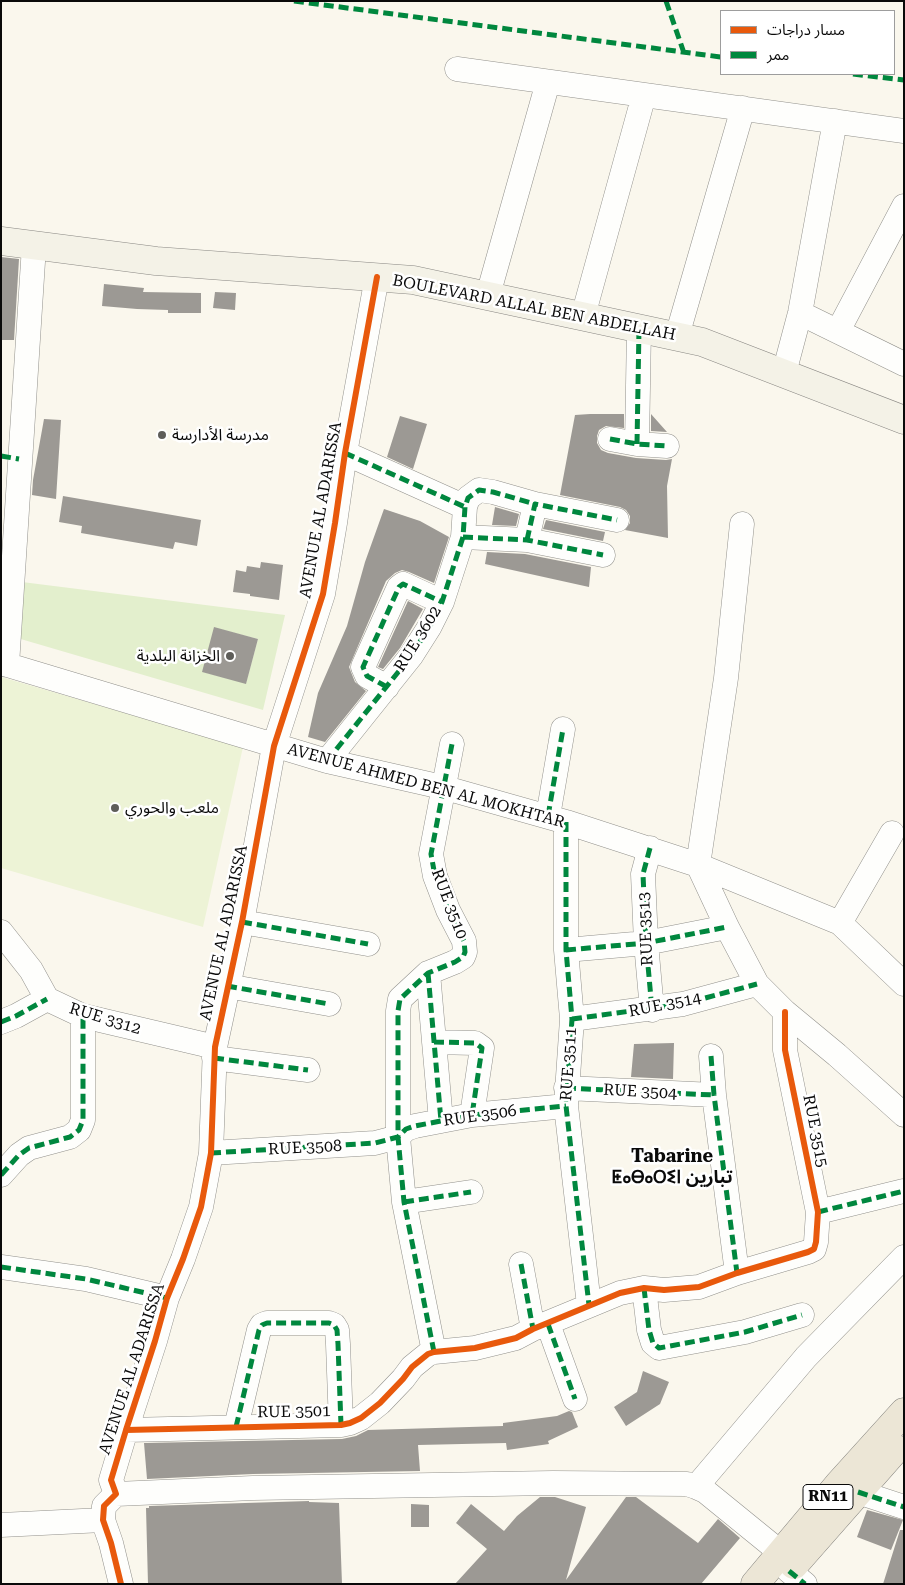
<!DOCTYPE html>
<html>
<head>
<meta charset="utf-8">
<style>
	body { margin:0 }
	#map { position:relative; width:905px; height:1585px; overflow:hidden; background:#faf7ed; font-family:"Roboto Serif","Noto Sans Arabic",serif }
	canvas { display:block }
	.frame { position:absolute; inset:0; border:2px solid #0a0a0a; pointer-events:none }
	.legend { position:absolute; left:720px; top:10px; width:175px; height:65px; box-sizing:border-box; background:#fff; border:1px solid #9d9d9d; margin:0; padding:6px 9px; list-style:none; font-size:15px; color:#0a0a0a }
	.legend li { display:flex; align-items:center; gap:10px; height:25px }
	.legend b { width:25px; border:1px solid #9d9d9d }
</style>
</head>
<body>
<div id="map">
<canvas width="905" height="1585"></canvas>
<div class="frame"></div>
<ul class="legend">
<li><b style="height:6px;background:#e8590c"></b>مسار دراجات</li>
<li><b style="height:6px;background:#00873e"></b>ممر</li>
</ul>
</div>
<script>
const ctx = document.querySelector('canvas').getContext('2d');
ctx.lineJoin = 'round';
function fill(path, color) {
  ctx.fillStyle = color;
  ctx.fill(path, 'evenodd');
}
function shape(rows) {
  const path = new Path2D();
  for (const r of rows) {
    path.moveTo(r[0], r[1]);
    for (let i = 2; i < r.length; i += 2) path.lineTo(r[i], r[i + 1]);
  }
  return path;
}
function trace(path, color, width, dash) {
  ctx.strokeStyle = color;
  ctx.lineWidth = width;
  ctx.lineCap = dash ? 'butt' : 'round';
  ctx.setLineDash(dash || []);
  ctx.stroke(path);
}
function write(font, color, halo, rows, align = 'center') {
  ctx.font = font + ' "Roboto Serif","Noto Sans Arabic","Noto Sans Tifinagh",serif';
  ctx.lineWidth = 5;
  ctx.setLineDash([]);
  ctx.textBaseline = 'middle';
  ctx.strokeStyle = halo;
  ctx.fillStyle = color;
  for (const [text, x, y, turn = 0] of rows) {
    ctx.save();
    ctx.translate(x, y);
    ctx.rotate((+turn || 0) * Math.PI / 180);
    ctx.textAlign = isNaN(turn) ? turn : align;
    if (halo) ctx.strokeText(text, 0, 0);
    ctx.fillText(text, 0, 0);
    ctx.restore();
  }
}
fill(shape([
	[14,581,285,615,263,710,7,635],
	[215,628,258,639,246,683,203,672]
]), '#e3efcd');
fill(shape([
	[1,677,243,747,203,927,1,868]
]), '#edf3d6');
fill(shape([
	[1,257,19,259,14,340,1,340],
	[104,284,144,288,143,292,201,293,201,313,168,313,168,310,137,309,102,306],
	[215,292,236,293,235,310,213,308],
	[590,414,624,414,624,428,606,426,599,430,597,436,597,443,601,450,608,453,636,458,666,460,672,459,667,486,668,538,625,530,630,523,630,516,626,510,620,507,560,495,575,415],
	[651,414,667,432,651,431],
	[400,416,427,424,413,469,387,457],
	[44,419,61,420,56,499,32,495,33,480],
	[63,496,201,520,197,546,175,542,173,549,81,533,82,526,59,522],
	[495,507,519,514,516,526,492,525],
	[384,509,420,521,449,537,434,583,409,572,402,570,395,573,386,581,349,667,355,682,366,691,325,742,308,737,318,693,347,626,365,562],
	[546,520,605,532,603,541,543,529],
	[487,552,525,554,591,567,589,587,485,564],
	[261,562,283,565,279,600,250,596,250,594,233,592,236,570,246,572,247,566,260,568],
	[408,601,423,609,400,648,383,669,378,667],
	[214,627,258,639,246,684,202,672],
	[674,1043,673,1079,631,1077,634,1044],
	[643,1371,669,1382,660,1404,626,1426,614,1407,637,1392],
	[569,1411,572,1412,578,1427,548,1441,549,1444,507,1450,506,1443,418,1445,420,1471,253,1474,147,1479,144,1443,342,1439,356,1436,368,1430,503,1426,503,1423,557,1416],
	[540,1497,555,1497,586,1507,566,1580,626,1497,636,1497,698,1543,718,1519,740,1538,701,1584,455,1584,487,1549,456,1523,471,1504,504,1531,517,1516],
	[309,1501,309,1502,339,1503,342,1584,148,1584,146,1508,149,1508,149,1506],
	[411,1504,429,1505,429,1527,411,1527],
	[867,1510,903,1520,891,1550,857,1537],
	[900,1530,904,1530,904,1584,883,1584]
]), '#9c9994');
const street = shape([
	[457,69,904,131],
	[488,295,548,82],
	[800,313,904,364],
	[583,316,644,95],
	[838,331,904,206],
	[677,336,743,108],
	[784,373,800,313,835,121],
	[610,439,637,444,667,446],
	[637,444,639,328],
	[345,453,465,507],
	[742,524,726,678,698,865,727,927,757,984,785,1012,837,1055,904,1115],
	[463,537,527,540,603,555],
	[527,540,535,504,617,520],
	[1,663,327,761,442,787,566,822,698,865,840,923,904,984],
	[7,665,34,246],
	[387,687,367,676,363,667,399,587,403,584,442,602],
	[327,761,411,656,430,626,442,602,463,537,465,507,468,498,479,490,493,492,535,504],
	[548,816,563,729],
	[566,822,566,950,572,1019,566,1106,589,1305],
	[650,848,643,874,646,943,652,1010],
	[242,922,368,944],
	[840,923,892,833],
	[1,932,31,970,47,999,83,1016,215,1047],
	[566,950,646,943,727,927],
	[428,973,441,1121],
	[227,986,329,1004],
	[572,1019,683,1004,757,984],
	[1,1022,16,1016,47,999],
	[434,1042,475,1043,482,1048,472,1115],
	[711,1056,714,1095,737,1273],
	[214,1058,308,1070],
	[566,1088,714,1095],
	[211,1153,375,1143,398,1137,406,1129,415,1126,472,1115,566,1106],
	[1,1175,19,1155,29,1148,70,1137,79,1130,83,1120,83,1016],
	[404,1202,471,1192],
	[818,1212,904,1191],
	[521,1264,533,1329],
	[1,1267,86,1279,167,1298],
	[644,1288,649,1330,653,1343,659,1348,745,1332,802,1315],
	[548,1324,575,1399],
	[434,1352,404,1202,398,1137,398,1011,400,999,428,973,455,962,463,957,465,952,464,941,448,910,435,876,431,854,452,744],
	[236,1427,259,1330,262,1325,267,1323,329,1323,334,1325,337,1330,338,1344,341,1425],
	[126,1430,341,1425,350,1423,361,1418,380,1403,403,1379,412,1367,428,1354,434,1352,475,1348,516,1338,533,1329,620,1293,644,1288,664,1290,699,1287,737,1273,808,1252,814,1249,816,1242,818,1212,785,1050,785,1012],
	[858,1492,904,1507],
	[116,1494,253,1488,553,1483,687,1484,696,1487],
	[1,1525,103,1520],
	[780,1552,705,1491,696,1487,806,1357,904,1257],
	[789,1571,805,1584],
	[121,1584,111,1543,103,1520,104,1506,116,1494,111,1480,126,1430,155,1341,167,1298,183,1259,201,1207,211,1153,215,1047,242,922,274,746,323,594,335,523,345,453,377,277]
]);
const secondary = shape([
	[1,241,156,261,413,280,702,342,904,420]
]);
const primary = shape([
	[794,1565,896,1449],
	[755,1584,838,1485,904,1412]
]);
trace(street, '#92918c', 25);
trace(secondary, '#898783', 29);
trace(primary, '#7f7e7a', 29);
trace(street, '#fefefc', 24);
trace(secondary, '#f4f2e7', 28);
trace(primary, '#ece6d6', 28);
trace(shape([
	[294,1,721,57],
	[666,1,684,53],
	[853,74,904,80],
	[610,439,637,444,667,446],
	[637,444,639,328],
	[345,453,465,507],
	[1,456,19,459],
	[463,537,527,540,603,555],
	[527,540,535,504,617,520],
	[387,687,367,676,363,667,399,587,403,584,442,602],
	[327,761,411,656,430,626,442,602,463,537,465,507,468,498,479,490,493,492,535,504],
	[548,816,563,729],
	[566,822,566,950,572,1019,566,1106,589,1305],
	[650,848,643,874,646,943,652,1010],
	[242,922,368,944],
	[566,950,646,943,727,927],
	[428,973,441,1121],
	[227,986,329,1004],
	[572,1019,683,1004,757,984],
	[1,1022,16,1016,47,999],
	[434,1042,475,1043,482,1048,472,1115],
	[711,1056,714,1095,737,1273],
	[214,1058,308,1070],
	[566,1088,714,1095],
	[211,1153,375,1143,398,1137,406,1129,415,1126,472,1115,566,1106],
	[1,1175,19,1155,29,1148,70,1137,79,1130,83,1120,83,1016],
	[404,1202,471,1192],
	[818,1212,904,1191],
	[521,1264,533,1329],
	[1,1267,86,1279,167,1298],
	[644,1288,649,1330,653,1343,659,1348,745,1332,802,1315],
	[548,1324,575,1399],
	[434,1352,404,1202,398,1137,398,1011,400,999,428,973,455,962,463,957,465,952,464,941,448,910,435,876,431,854,452,744],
	[236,1427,259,1330,262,1325,267,1323,329,1323,334,1325,337,1330,338,1344,341,1425],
	[858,1492,904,1507],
	[789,1571,805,1584]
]), '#00873e', 5, [10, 5]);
trace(shape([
	[126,1430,341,1425,350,1423,361,1418,380,1403,403,1379,412,1367,428,1354,434,1352,475,1348,516,1338,533,1329,620,1293,644,1288,664,1290,699,1287,737,1273,808,1252,814,1249,816,1242,818,1212,785,1050,785,1012],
	[121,1584,111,1543,103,1520,104,1506,116,1494,111,1480,126,1430,155,1341,167,1298,183,1259,201,1207,211,1153,215,1047,242,922,274,746,323,594,335,523,345,453,377,277]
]), '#e8590c', 6);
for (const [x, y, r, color] of [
	[162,435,5,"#5e5d59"],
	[230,656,5,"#5e5d59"],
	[115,808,5,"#5e5d59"]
]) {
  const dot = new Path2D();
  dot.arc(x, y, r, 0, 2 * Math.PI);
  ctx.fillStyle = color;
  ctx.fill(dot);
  trace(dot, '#fff', 2);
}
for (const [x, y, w] of [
	[828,1497,50]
]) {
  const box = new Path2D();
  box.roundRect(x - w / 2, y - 12.5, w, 25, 4);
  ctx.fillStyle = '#fff';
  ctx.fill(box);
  trace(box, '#0a0a0a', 1);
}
write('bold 15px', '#0a0a0a', null, [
	["RN11",828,1497]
]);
write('16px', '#0a0a0a', '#fff', [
	["BOULEVARD ALLAL BEN ABDELLAH",534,308,11],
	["AVENUE AL ADARISSA",321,510,-80],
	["RUE 3602",418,639,-58],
	["AVENUE AHMED BEN AL MOKHTAR",426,786,15],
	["RUE 3510",449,904,69],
	["RUE 3513",646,929,-93],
	["AVENUE AL ADARISSA",224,933,-78],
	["RUE 3514",665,1005,-11],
	["RUE 3312",105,1019,17],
	["RUE 3511",569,1064,-86],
	["RUE 3504",640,1092,3],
	["RUE 3506",480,1116,-8],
	["RUE 3515",815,1131,79],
	["RUE 3508",305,1148,-3],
	["AVENUE AL ADARISSA",132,1369,-72],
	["RUE 3501",294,1412,-1]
]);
write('16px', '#0a0a0a', '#fff', [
	["مدرسة الأدارسة",172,435],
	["الخزانة البلدية",220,656,"right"],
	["ملعب والحوري",125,808]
], 'left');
write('bold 18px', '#0a0a0a', '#fff', [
	["Tabarine",672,1157],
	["ⵟⴰⴱⴰⵔⵉⵏ تبارين",672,1178]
]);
</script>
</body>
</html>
